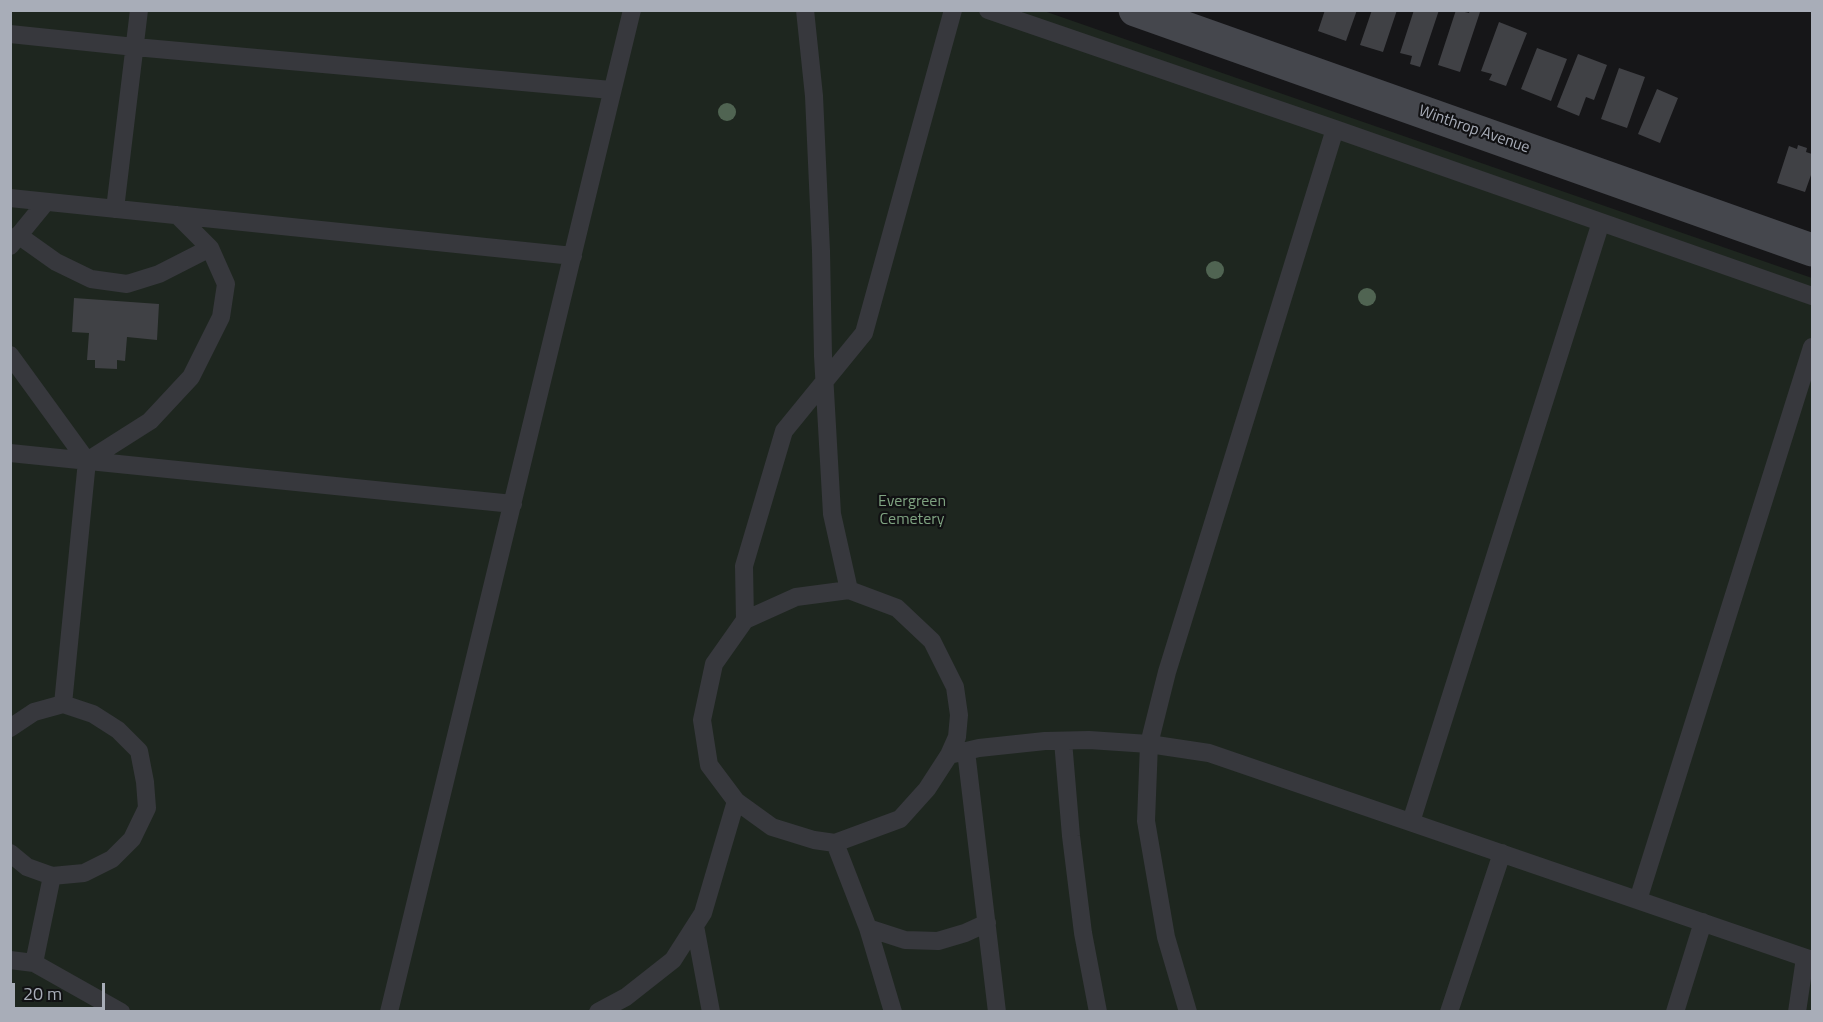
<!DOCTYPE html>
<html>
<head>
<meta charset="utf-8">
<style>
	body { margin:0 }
	#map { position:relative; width:1823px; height:1022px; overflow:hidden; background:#161618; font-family:"Titillium Web",sans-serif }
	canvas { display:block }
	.frame { position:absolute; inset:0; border:12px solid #a8adb8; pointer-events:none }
	.scale { position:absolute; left:12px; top:983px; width:93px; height:27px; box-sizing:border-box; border:3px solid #a8adb8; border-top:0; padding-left:8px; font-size:18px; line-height:21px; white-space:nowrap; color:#a8adb8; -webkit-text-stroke:4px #111113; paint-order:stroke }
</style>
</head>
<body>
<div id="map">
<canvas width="1823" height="1022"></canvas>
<div class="frame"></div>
<div class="scale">20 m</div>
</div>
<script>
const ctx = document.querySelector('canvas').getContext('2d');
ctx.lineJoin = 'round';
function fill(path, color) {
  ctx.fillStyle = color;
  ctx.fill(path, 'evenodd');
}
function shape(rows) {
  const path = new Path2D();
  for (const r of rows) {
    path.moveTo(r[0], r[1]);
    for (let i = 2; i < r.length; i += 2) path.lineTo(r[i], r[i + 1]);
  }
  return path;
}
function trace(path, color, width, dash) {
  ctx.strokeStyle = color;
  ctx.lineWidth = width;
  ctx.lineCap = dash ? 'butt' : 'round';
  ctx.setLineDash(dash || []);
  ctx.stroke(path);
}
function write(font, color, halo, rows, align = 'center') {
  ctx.font = font + ' "Titillium Web",sans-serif';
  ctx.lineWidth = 4.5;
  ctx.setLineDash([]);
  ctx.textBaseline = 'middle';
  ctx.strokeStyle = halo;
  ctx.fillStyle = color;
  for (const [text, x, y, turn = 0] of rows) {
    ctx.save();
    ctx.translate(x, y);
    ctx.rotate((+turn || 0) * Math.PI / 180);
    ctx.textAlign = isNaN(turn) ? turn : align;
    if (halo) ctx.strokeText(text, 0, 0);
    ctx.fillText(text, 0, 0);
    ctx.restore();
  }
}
fill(shape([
	[10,11,1044,11,1812,278,1812,1011,11,1011]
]), '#1e261f');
fill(shape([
	[1325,10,1357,10,1346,41,1318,31],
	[1372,10,1397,10,1383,52,1360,45],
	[1414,10,1439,10,1420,67,1410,64,1412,56,1400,53],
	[1456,10,1469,13,1470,10,1480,12,1460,72,1438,65],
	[1499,22,1527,33,1506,86,1489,80,1492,74,1481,71],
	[1537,48,1567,59,1551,101,1521,89],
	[1578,54,1607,65,1594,100,1586,97,1579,116,1557,107],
	[1619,68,1645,77,1627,128,1601,119],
	[1657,89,1678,98,1660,143,1638,134],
	[1798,145,1807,148,1806,152,1812,154,1812,176,1811,175,1805,192,1777,183,1789,146,1797,149],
	[74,298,159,304,157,340,127,337,125,361,117,360,117,369,95,368,95,360,87,360,89,333,72,332]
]), '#404145');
trace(shape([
	[805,10,814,96,821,251,823,356,832,514,849,590],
	[988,10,1335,129,1812,296],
	[10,34,135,47,611,90],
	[10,198,573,256],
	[115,209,139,10],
	[18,235,56,262,91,279,127,284,159,274,210,248],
	[10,246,46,202],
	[10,355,87,461,150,421,191,377,221,317,226,284,210,248,177,215],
	[10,453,513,504],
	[849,590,897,608,932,641,955,687,959,715,957,737,949,755,927,789,900,819,835,843,814,840,772,827,736,801,709,765,702,720,714,664,745,620,796,597,849,590],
	[745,620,744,566,784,431,864,333,953,10],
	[63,704,87,461],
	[10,728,34,712,63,704,93,714,118,730,139,751,145,782,147,808,132,839,112,859,84,873,52,876,27,867,10,853],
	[1063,741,1071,836,1083,933,1098,1012],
	[966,751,997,1012],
	[949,755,979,748,1045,741,1089,740,1149,744,1209,753,1812,960],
	[1411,822,1601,222],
	[835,843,868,928,893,1012],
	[1638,900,1812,347],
	[695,926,711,1012],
	[868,928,905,940,938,941,965,933,987,923],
	[10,960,34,963,121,1012],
	[34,963,52,876],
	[389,1012,632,10],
	[598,1012,626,997,673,960,703,913,736,801],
	[1188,1012,1166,937,1146,821,1149,744,1167,672,1335,129],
	[1449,1012,1502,853],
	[1675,1012,1703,922],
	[1797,1012,1805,958]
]), '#37383d', 18);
trace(shape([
	[1135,10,1812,250]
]), '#45474d', 33);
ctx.fillStyle = '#506452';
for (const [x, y] of [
	[727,112],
	[1215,270],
	[1367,297]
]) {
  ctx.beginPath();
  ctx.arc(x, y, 9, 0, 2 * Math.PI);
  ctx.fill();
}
write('16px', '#a8adb8', '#111113', [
	["Winthrop Avenue",1474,130,19]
]);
write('16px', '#7fa381', '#111113', [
	["Evergreen",912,502],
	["Cemetery",912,520]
]);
</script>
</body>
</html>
